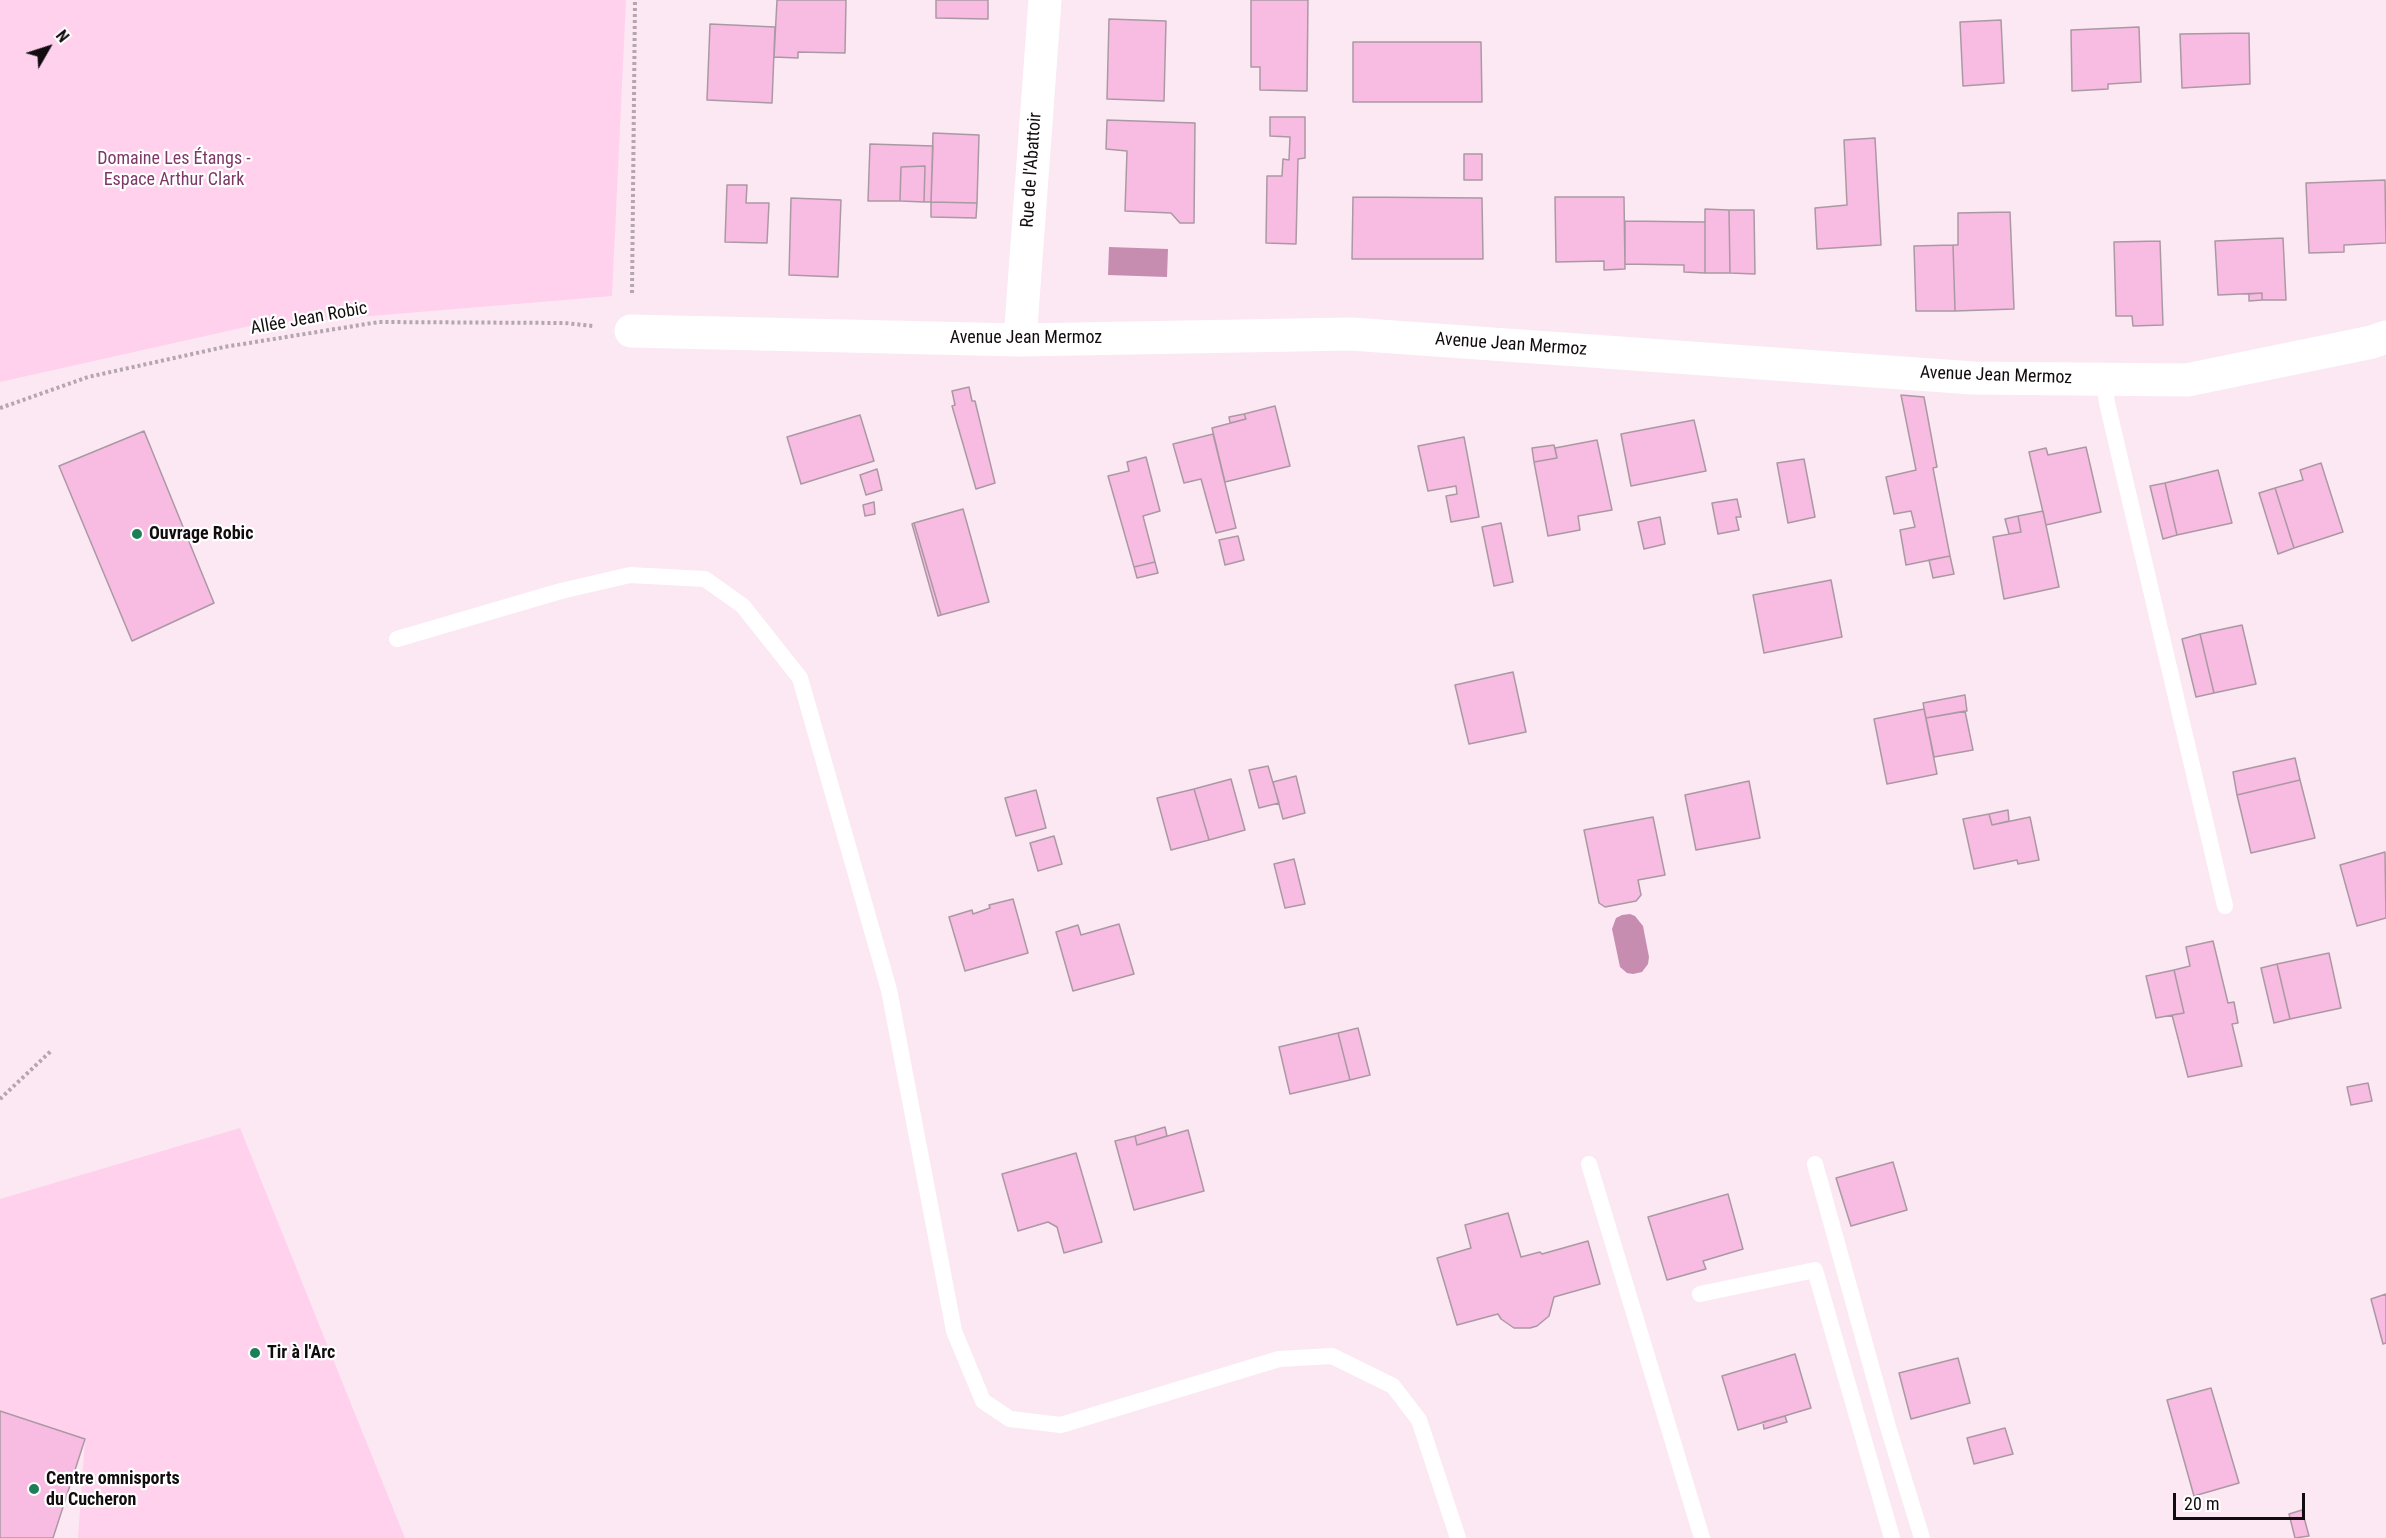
<!DOCTYPE html>
<html>
<head>
<meta charset="utf-8">
<style>
	body { margin:0 }
	#map { position:relative; width:2386px; height:1538px; overflow:hidden; background:#fbe8f3; font-family:"Roboto Condensed",sans-serif }
	canvas { display:block }
	.north { position:absolute; left:18px; top:18px; width:60px; height:60px; -webkit-text-stroke:4px #fff; paint-order:stroke; rotate:51deg; font-size:16px; font-weight:700; line-height:24px; text-align:center; color:#120c0f }
	.north::after { content:''; display:block; margin:auto; width:21px; height:27px; background:#120c0f; clip-path:polygon(50% 0,100% 100%,50% 72%,0 100%) }
	.scale { position:absolute; left:2173px; top:1493px; width:132px; height:27px; box-sizing:border-box; border:3px solid #120c0f; border-top:0; padding-left:8px; font-size:18px; line-height:21px; white-space:nowrap; color:#120c0f; -webkit-text-stroke:4px #fff; paint-order:stroke }
</style>
</head>
<body>
<div id="map">
<canvas width="2386" height="1538"></canvas>
<div class="north">N</div>
<div class="scale">20 m</div>
</div>
<script>
const ctx = document.querySelector('canvas').getContext('2d');
ctx.lineJoin = 'round';
function fill(path, color) {
  ctx.fillStyle = color;
  ctx.fill(path, 'evenodd');
}
function shape(rows) {
  const path = new Path2D();
  for (const r of rows) {
    path.moveTo(r[0], r[1]);
    for (let i = 2; i < r.length; i += 2) path.lineTo(r[i], r[i + 1]);
  }
  return path;
}
function trace(path, color, width, dash) {
  ctx.strokeStyle = color;
  ctx.lineWidth = width;
  ctx.lineCap = dash ? 'butt' : 'round';
  ctx.setLineDash(dash || []);
  ctx.stroke(path);
}
function write(font, color, halo, rows, align = 'center') {
  ctx.font = font + ' "Roboto Condensed",sans-serif';
  ctx.lineWidth = 4.5;
  ctx.setLineDash([]);
  ctx.textBaseline = 'middle';
  ctx.strokeStyle = halo;
  ctx.fillStyle = color;
  for (const [text, x, y, turn = 0] of rows) {
    ctx.save();
    ctx.translate(x, y);
    ctx.rotate((+turn || 0) * Math.PI / 180);
    ctx.textAlign = isNaN(turn) ? turn : align;
    if (halo) ctx.strokeText(text, 0, 0);
    ctx.fillText(text, 0, 0);
    ctx.restore();
  }
}
fill(shape([
	[0,0,626,0,612,296,250,326,0,382],
	[240,1128,405,1538,78,1538,85,1439,0,1411,0,1199]
]), '#ffd1ed');
fill(shape([
	[1109,247,1168,249,1167,277,1108,275],
	[1630,914,1635,916,1643,926,1649,957,1648,964,1642,972,1633,974,1627,973,1620,967,1612,929,1616,918,1622,915]
]), '#c78db1');
const building = shape([
	[777,0,846,0,845,53,798,52,798,58,774,57,777,0],
	[936,0,988,0,988,19,936,18,936,0],
	[1251,0,1308,0,1307,91,1260,90,1260,67,1251,67,1251,0],
	[1109,19,1166,21,1164,101,1107,99,1109,19],
	[2001,20,2004,83,1963,86,1960,22,2001,20],
	[710,24,775,27,772,103,707,100,710,24],
	[2139,27,2141,82,2108,84,2108,89,2072,91,2071,30,2139,27],
	[2249,33,2250,84,2182,88,2180,34,2249,33],
	[1353,42,1481,42,1482,102,1353,102,1353,42],
	[1270,117,1305,117,1305,158,1298,159,1296,244,1266,243,1267,176,1282,176,1283,159,1289,160,1290,137,1270,136,1270,117],
	[1107,120,1195,123,1194,223,1180,223,1171,213,1125,211,1127,151,1106,149,1107,120],
	[933,133,979,135,977,203,931,202,933,133],
	[1875,138,1881,245,1817,249,1815,208,1847,205,1844,140,1875,138],
	[870,144,933,146,931,202,924,202,925,166,901,167,900,201,868,201,870,144],
	[1464,154,1482,154,1482,180,1464,180,1464,154],
	[925,166,924,202,900,201,901,167,925,166],
	[2385,180,2386,243,2344,245,2344,252,2309,253,2306,183,2385,180],
	[727,185,747,185,746,203,769,203,767,243,725,242,727,185],
	[1353,197,1482,198,1483,259,1352,259,1353,197],
	[1555,197,1624,197,1625,269,1604,270,1604,261,1556,262,1555,197],
	[791,198,841,200,838,277,789,275,791,198],
	[931,202,977,203,976,218,931,217,931,202],
	[1705,209,1729,210,1730,273,1705,273,1705,209],
	[1729,210,1754,210,1755,274,1730,273,1729,210],
	[2010,212,2014,309,1955,311,1953,245,1958,245,1958,213,2010,212],
	[1625,221,1705,222,1705,273,1684,272,1684,265,1625,264,1625,221],
	[2283,238,2286,300,2262,300,2262,293,2218,295,2215,241,2283,238],
	[2160,241,2163,325,2133,326,2132,316,2116,316,2114,242,2160,241],
	[1953,245,1955,311,1916,311,1914,246,1953,245],
	[2262,293,2262,300,2249,301,2249,294,2262,293],
	[969,387,972,401,975,401,995,483,976,489,952,406,955,405,952,391,969,387],
	[1901,395,1924,397,1937,467,1933,468,1950,556,1906,565,1900,530,1915,527,1911,511,1894,514,1886,477,1916,470,1901,395],
	[1275,406,1290,466,1225,482,1212,428,1246,419,1244,414,1275,406],
	[1244,414,1246,419,1230,423,1229,417,1244,414],
	[860,415,874,461,801,484,787,437,860,415],
	[1694,420,1706,471,1631,486,1621,434,1694,420],
	[144,431,214,603,132,641,59,466,144,431],
	[1213,434,1236,528,1216,533,1201,479,1184,483,1173,444,1213,434],
	[1464,437,1479,517,1451,522,1446,496,1457,494,1456,486,1428,491,1418,446,1464,437],
	[1597,440,1612,510,1578,516,1580,530,1548,536,1534,462,1557,458,1555,448,1597,440],
	[1554,445,1557,458,1534,462,1532,448,1554,445],
	[2086,447,2101,512,2046,525,2029,452,2046,448,2048,455,2086,447],
	[1146,457,1160,511,1143,516,1155,562,1134,567,1108,476,1129,471,1127,462,1146,457],
	[1804,459,1815,517,1788,523,1777,463,1804,459],
	[2321,463,2343,532,2294,548,2275,488,2303,480,2300,470,2321,463],
	[877,469,882,490,866,495,860,475,877,469],
	[2218,470,2232,523,2177,535,2165,483,2218,470],
	[2165,483,2177,535,2163,539,2150,486,2165,483],
	[2275,488,2294,548,2278,554,2259,493,2275,488],
	[1737,499,1741,517,1736,517,1739,530,1718,534,1712,503,1737,499],
	[874,502,875,514,865,516,863,505,874,502],
	[963,509,989,602,941,615,914,523,963,509],
	[2043,511,2059,587,2004,599,1993,537,2021,532,2018,516,2043,511],
	[2018,516,2021,532,2009,534,2005,519,2018,516],
	[1660,517,1665,544,1644,549,1638,522,1660,517],
	[914,523,941,615,938,616,912,524,914,523],
	[1501,523,1513,582,1494,586,1482,527,1501,523],
	[1238,536,1244,560,1225,565,1219,540,1238,536],
	[1950,556,1954,574,1933,578,1929,560,1950,556],
	[1155,562,1158,573,1137,578,1134,567,1155,562],
	[1831,580,1842,637,1764,653,1753,595,1831,580],
	[2242,625,2256,684,2214,693,2200,634,2242,625],
	[2200,634,2214,693,2196,697,2182,639,2200,634],
	[1513,672,1526,732,1469,744,1455,685,1513,672],
	[1965,695,1967,711,1926,718,1923,703,1965,695],
	[1924,709,1937,774,1887,784,1874,719,1924,709],
	[1965,711,1973,750,1934,757,1926,718,1965,711],
	[2295,758,2300,780,2237,795,2233,772,2295,758],
	[1268,766,1279,803,1259,808,1249,770,1268,766],
	[1296,776,1305,813,1283,819,1273,782,1296,776],
	[1231,779,1245,830,1209,840,1194,789,1231,779],
	[2300,780,2315,838,2251,853,2237,795,2300,780],
	[1749,781,1760,838,1696,850,1685,795,1749,781],
	[1194,789,1209,840,1171,850,1157,798,1194,789],
	[1036,790,1046,828,1016,836,1005,798,1036,790],
	[2008,810,2009,821,1992,825,1989,814,2008,810],
	[1989,814,1992,825,2030,817,2039,860,2018,864,2017,860,1974,869,1963,819,1989,814],
	[1653,817,1665,875,1638,880,1641,895,1636,901,1605,907,1599,903,1584,830,1653,817],
	[1054,836,1062,864,1038,871,1030,843,1054,836],
	[2385,852,2386,918,2357,926,2340,865,2385,852],
	[1294,859,1305,904,1285,908,1274,864,1294,859],
	[1013,899,1028,953,965,971,949,917,972,910,973,914,990,908,989,905,1013,899],
	[1119,924,1134,974,1073,991,1056,932,1078,925,1081,935,1119,924],
	[2213,941,2228,1003,2234,1002,2238,1023,2232,1024,2242,1066,2188,1077,2172,1015,2184,1013,2174,970,2190,966,2186,947,2213,941],
	[2329,953,2341,1008,2290,1019,2277,964,2329,953],
	[2277,964,2290,1019,2274,1023,2261,968,2277,964],
	[2174,970,2184,1013,2156,1018,2146,976,2174,970],
	[1358,1028,1370,1075,1350,1080,1338,1033,1358,1028],
	[1338,1033,1350,1080,1290,1094,1279,1047,1338,1033],
	[2368,1083,2372,1101,2351,1105,2347,1087,2368,1083],
	[1165,1127,1167,1136,1137,1145,1135,1136,1165,1127],
	[1188,1130,1204,1191,1134,1210,1115,1141,1135,1136,1137,1145,1188,1130],
	[1076,1153,1102,1242,1064,1253,1057,1227,1048,1222,1018,1231,1002,1174,1076,1153],
	[1893,1162,1907,1210,1851,1226,1836,1178,1893,1162],
	[1728,1194,1743,1249,1703,1261,1706,1269,1667,1280,1648,1217,1728,1194],
	[1508,1213,1521,1257,1540,1252,1542,1254,1588,1241,1600,1284,1554,1297,1549,1316,1537,1326,1530,1328,1514,1328,1501,1319,1498,1314,1457,1325,1437,1258,1471,1248,1465,1225,1508,1213],
	[2386,1294,2386,1343,2383,1344,2371,1299,2386,1294],
	[1795,1354,1811,1408,1738,1430,1722,1376,1795,1354],
	[1958,1358,1970,1403,1911,1419,1899,1373,1958,1358],
	[2211,1388,2239,1483,2194,1496,2167,1400,2211,1388],
	[0,1411,85,1439,53,1538,0,1538,0,1411],
	[1785,1416,1787,1422,1764,1429,1763,1422,1785,1416],
	[2005,1428,2013,1454,1974,1464,1967,1438,2005,1428],
	[2302,1510,2309,1536,2295,1538,2289,1514,2302,1510]
]);
fill(building, '#f8bbe1');
trace(building, '#aa99a3', 1.5);
trace(shape([
	[632,293,635,0],
	[0,408,88,377,224,347,379,322,565,323,593,326],
	[0,1099,52,1050]
]), '#b4a5ae', 4, [3, 3]);
trace(shape([
	[2104,379,2107,403,2225,906],
	[397,639,561,591,630,575,705,579,743,606,800,678,889,990,954,1331,983,1401,1010,1419,1061,1425,1279,1359,1332,1356,1393,1386,1419,1420,1458,1538],
	[1589,1164,1702,1538],
	[1815,1164,1888,1427,1922,1538],
	[1700,1294,1815,1270,1892,1538]
]), '#fff', 16);
trace(shape([
	[631,331,1020,340,1351,334,1973,378,2187,380,2372,342,2386,337],
	[1020,340,1045,0]
]), '#fff', 33);
for (const [x, y, r, color] of [
	[137,534,6,"#1c7f58"],
	[255,1353,6,"#1c7f58"],
	[34,1489,6,"#1c7f58"]
]) {
  const dot = new Path2D();
  dot.arc(x, y, r, 0, 2 * Math.PI);
  ctx.fillStyle = color;
  ctx.fill(dot);
  trace(dot, '#fff', 2);
}
write('18px', '#7e3767', '#fff', [
	["Domaine Les Étangs -",174,159],
	["Espace Arthur Clark",174,180]
]);
write('18px', '#120c0f', '#fff', [
	["Rue de l'Abattoir",1032,170,-86],
	["Allée Jean Robic",309,319,-10],
	["Avenue Jean Mermoz",1026,338],
	["Avenue Jean Mermoz",1511,345,4],
	["Avenue Jean Mermoz",1996,376,2]
]);
write('bold 18px', '#120c0f', '#fff', [
	["Ouvrage Robic",149,534],
	["Tir à l'Arc",267,1353],
	["Centre omnisports",46,1479],
	["du Cucheron",46,1500]
], 'left');
</script>
</body>
</html>
